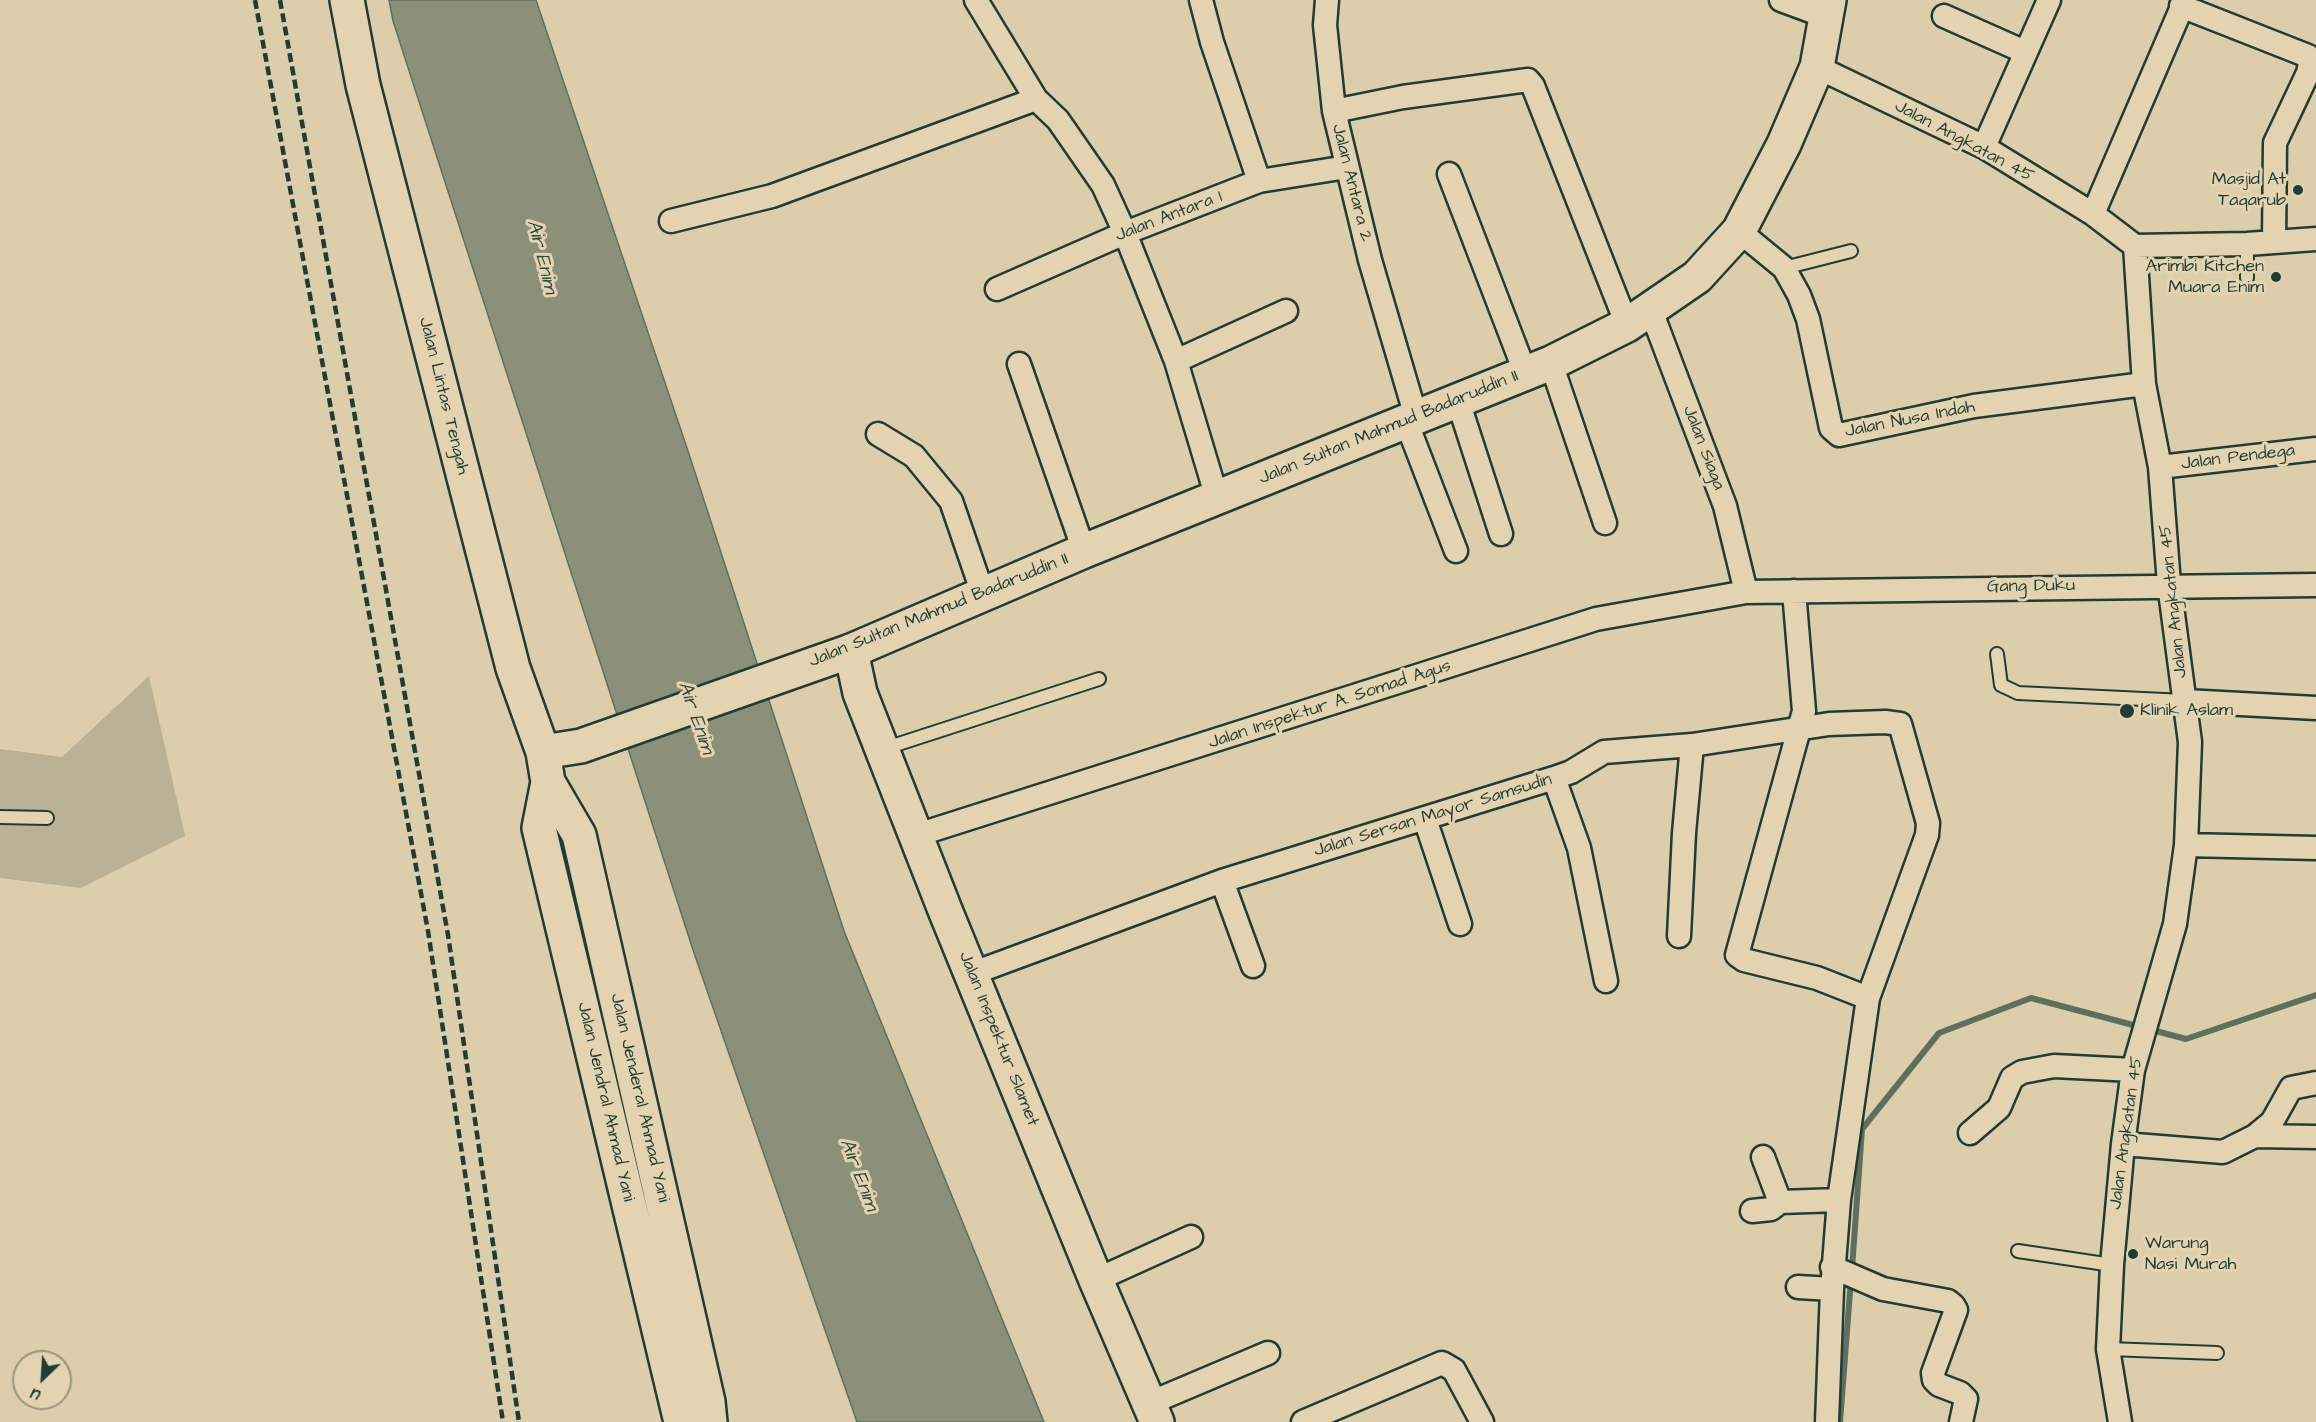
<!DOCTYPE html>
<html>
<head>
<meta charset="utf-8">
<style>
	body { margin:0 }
	#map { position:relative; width:2316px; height:1422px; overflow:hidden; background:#dccdab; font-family:"Architects Daughter",sans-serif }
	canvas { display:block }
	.north { position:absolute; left:12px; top:1350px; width:60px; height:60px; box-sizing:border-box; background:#e4d3b0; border:2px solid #95977e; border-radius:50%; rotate:205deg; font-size:16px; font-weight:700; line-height:24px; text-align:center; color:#1f3d34 }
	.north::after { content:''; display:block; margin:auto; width:21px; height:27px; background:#1f3d34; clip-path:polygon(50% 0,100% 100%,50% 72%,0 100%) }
</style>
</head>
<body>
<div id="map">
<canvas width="2316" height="1422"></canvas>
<div class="north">U</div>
</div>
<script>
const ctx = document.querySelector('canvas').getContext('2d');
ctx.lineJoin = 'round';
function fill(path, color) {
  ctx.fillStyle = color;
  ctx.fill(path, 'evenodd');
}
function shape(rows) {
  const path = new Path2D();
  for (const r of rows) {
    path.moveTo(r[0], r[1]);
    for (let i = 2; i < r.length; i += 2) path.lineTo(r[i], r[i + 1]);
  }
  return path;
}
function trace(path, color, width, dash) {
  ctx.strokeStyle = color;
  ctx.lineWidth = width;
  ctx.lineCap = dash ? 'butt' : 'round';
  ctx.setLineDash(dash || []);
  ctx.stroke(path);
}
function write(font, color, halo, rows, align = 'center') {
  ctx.font = font + ' "Architects Daughter",sans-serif';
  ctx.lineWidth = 6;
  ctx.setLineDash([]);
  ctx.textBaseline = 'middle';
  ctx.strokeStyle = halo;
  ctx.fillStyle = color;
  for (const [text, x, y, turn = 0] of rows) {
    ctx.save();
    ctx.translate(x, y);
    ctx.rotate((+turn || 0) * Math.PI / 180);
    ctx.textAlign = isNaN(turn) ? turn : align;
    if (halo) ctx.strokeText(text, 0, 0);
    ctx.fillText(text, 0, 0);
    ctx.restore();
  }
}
fill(shape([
	[149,676,185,836,81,888,0,878,0,749,62,757]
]), '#b9b295');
const water = shape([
	[389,0,536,0,688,451,844,931,1044,1422,857,1422,694,953,393,21,389,0]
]);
fill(water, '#8c9079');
trace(water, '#606f5d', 1.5);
trace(shape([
	[1852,1269,1862,1129,1939,1033,2031,998,2186,1039,2316,995],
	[1840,1422,1851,1279]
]), '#606f5d', 6);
const lane = shape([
	[1784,268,1851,251],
	[2247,278,2247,244],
	[1997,654,2001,685,2018,693,2185,701],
	[883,749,1099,679],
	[0,817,47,818],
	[2018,1251,2112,1265],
	[2108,1349,2217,1353]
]);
const street = shape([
	[976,0,1036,99,1058,120,1103,185,1125,233,1176,361,1217,498],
	[1201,0,1212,42,1259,181],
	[1327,0,1325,25,1334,111],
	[1781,0,1827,17],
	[2181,6,2308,56,2310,63,2308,73,2275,143,2274,242],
	[1944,16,2025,52],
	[1817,67,1984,147,2093,214,2135,246,2144,384,2160,467,2169,584,2190,742,2186,845,2175,924,2133,1070,2123,1144,2112,1265,2108,1349,2120,1422],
	[1984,147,2049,0],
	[1449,174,1525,372],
	[2093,214,2185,0],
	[671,221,772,196,1036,99],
	[1739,231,1784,268,1799,295,1808,319,1831,428,1839,435,1974,406,2144,384],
	[2135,246,2247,244,2316,239],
	[997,289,1125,233,1259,181,1347,167],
	[1650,308,1725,506,1746,592],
	[1176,361,1286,311],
	[1551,363,1605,523],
	[1019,364,1084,551],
	[1458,401,1501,534],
	[1416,417,1370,260,1334,111,1403,97,1528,80,1533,86,1627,325],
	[1406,421,1456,551],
	[878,434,914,456,951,501,983,594],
	[2160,467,2316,449],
	[1794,591,1804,711,1737,955,1744,960,1817,978,1868,998],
	[2185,701,2316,708],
	[1554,778,1579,848,1606,981],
	[1425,819,1460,924],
	[917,835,1596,619,1746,592,2316,585],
	[2186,845,2316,848],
	[1222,881,1253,966],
	[1679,936,1684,833,1692,745],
	[971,974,1222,881,1554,778,1571,772,1604,752,1692,745,1829,724,1885,722,1900,724,1928,823,1927,835,1868,998,1839,1200,1832,1289,1798,1287],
	[1970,1133,1999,1108,2012,1078,2022,1072,2054,1066,2133,1070],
	[2255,1136,2316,1137],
	[2123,1144,2223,1152,2255,1136,2272,1122,2291,1088,2316,1083],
	[1763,1157,1780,1202],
	[1752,1211,1771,1209,1780,1202,1839,1200],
	[1832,1267,1883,1289,1948,1301,1953,1305,1956,1310,1933,1373,1934,1380,1939,1385,1960,1393,1966,1399,1961,1422],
	[1096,1280,1191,1237],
	[1150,1403,1268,1353],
	[1303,1422,1442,1363,1454,1370,1482,1422],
	[1827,1422,1832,1289]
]);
const secondary = shape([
	[851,651,860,693,945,910,1096,1280,1157,1422]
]);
const highway = shape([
	[347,0,363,85,513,668,543,752,581,746,851,651,1084,551,1551,363,1627,325,1697,277,1739,231,1784,144,1817,67,1829,0],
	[543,752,548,782,539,828,681,1422],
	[548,782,579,835,708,1402,710,1422]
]);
trace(lane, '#1f3d34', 16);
trace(street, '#1f3d34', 27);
trace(secondary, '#1f3d34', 38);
trace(highway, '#1f3d34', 38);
trace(lane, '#e4d3b0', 12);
trace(street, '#e4d3b0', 22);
trace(secondary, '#e4d3b0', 33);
trace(highway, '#e4d3b0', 33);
trace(shape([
	[255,0,428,931,503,1422],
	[280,0,448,935,519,1422]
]), '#1f3d34', 4.5, [9, 4.5]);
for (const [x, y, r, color] of [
	[2298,190,6,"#1f3d34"],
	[2276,277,6,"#1f3d34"],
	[2127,711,8,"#1f3d34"],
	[2133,1254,6,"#1f3d34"]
]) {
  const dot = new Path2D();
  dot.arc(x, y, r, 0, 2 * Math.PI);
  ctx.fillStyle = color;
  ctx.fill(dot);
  trace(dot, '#e4d3b0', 2);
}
write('18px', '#1f3d34', '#e4d3b0', [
	["Jalan Angkatan 45",1964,142,28],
	["Jalan Antara 2",1351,183,76],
	["Jalan Antara 1",1169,217,-21],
	["Jalan Lintas Tengah",443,396,76],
	["Jalan Nusa Indah",1910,420,-11],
	["Jalan Sultan Mahmud Badaruddin II",1389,428,-22],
	["Jalan Siaga",1703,448,69],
	["Jalan Pendega",2238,458,-7],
	["Gang Duku",2031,587,-1],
	["Jalan Angkatan 45",2174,601,-96],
	["Jalan Sultan Mahmud Badaruddin II",939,611,-22],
	["Jalan Inspektur A. Somad Agus",1330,705,-18],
	["Jalan Sersan Mayor Samsudin",1433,816,-17],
	["Jalan Inspektur Slamet",998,1039,68],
	["Jalan Jenderal Ahmad Yani",639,1098,77],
	["Jalan Jendral Ahmad Yani",605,1102,77],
	["Jalan Angkatan 45",2127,1133,-82]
]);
write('18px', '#1f3d34', '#e4d3b0', [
	["Masjid At",2286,180],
	["Taqarub",2286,201],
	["Arimbi Kitchen",2264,267],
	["Muara Enim",2264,288],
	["Klinik Aslam",2140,711,"left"],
	["Warung",2145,1244,"left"],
	["Nasi Murah",2145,1265,"left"]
], 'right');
write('italic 20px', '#2f493e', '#e4d3b0', [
	["Air Enim",541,257,76],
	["Air Enim",695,718,71],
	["Air Enim",858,1175,69]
]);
</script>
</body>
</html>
